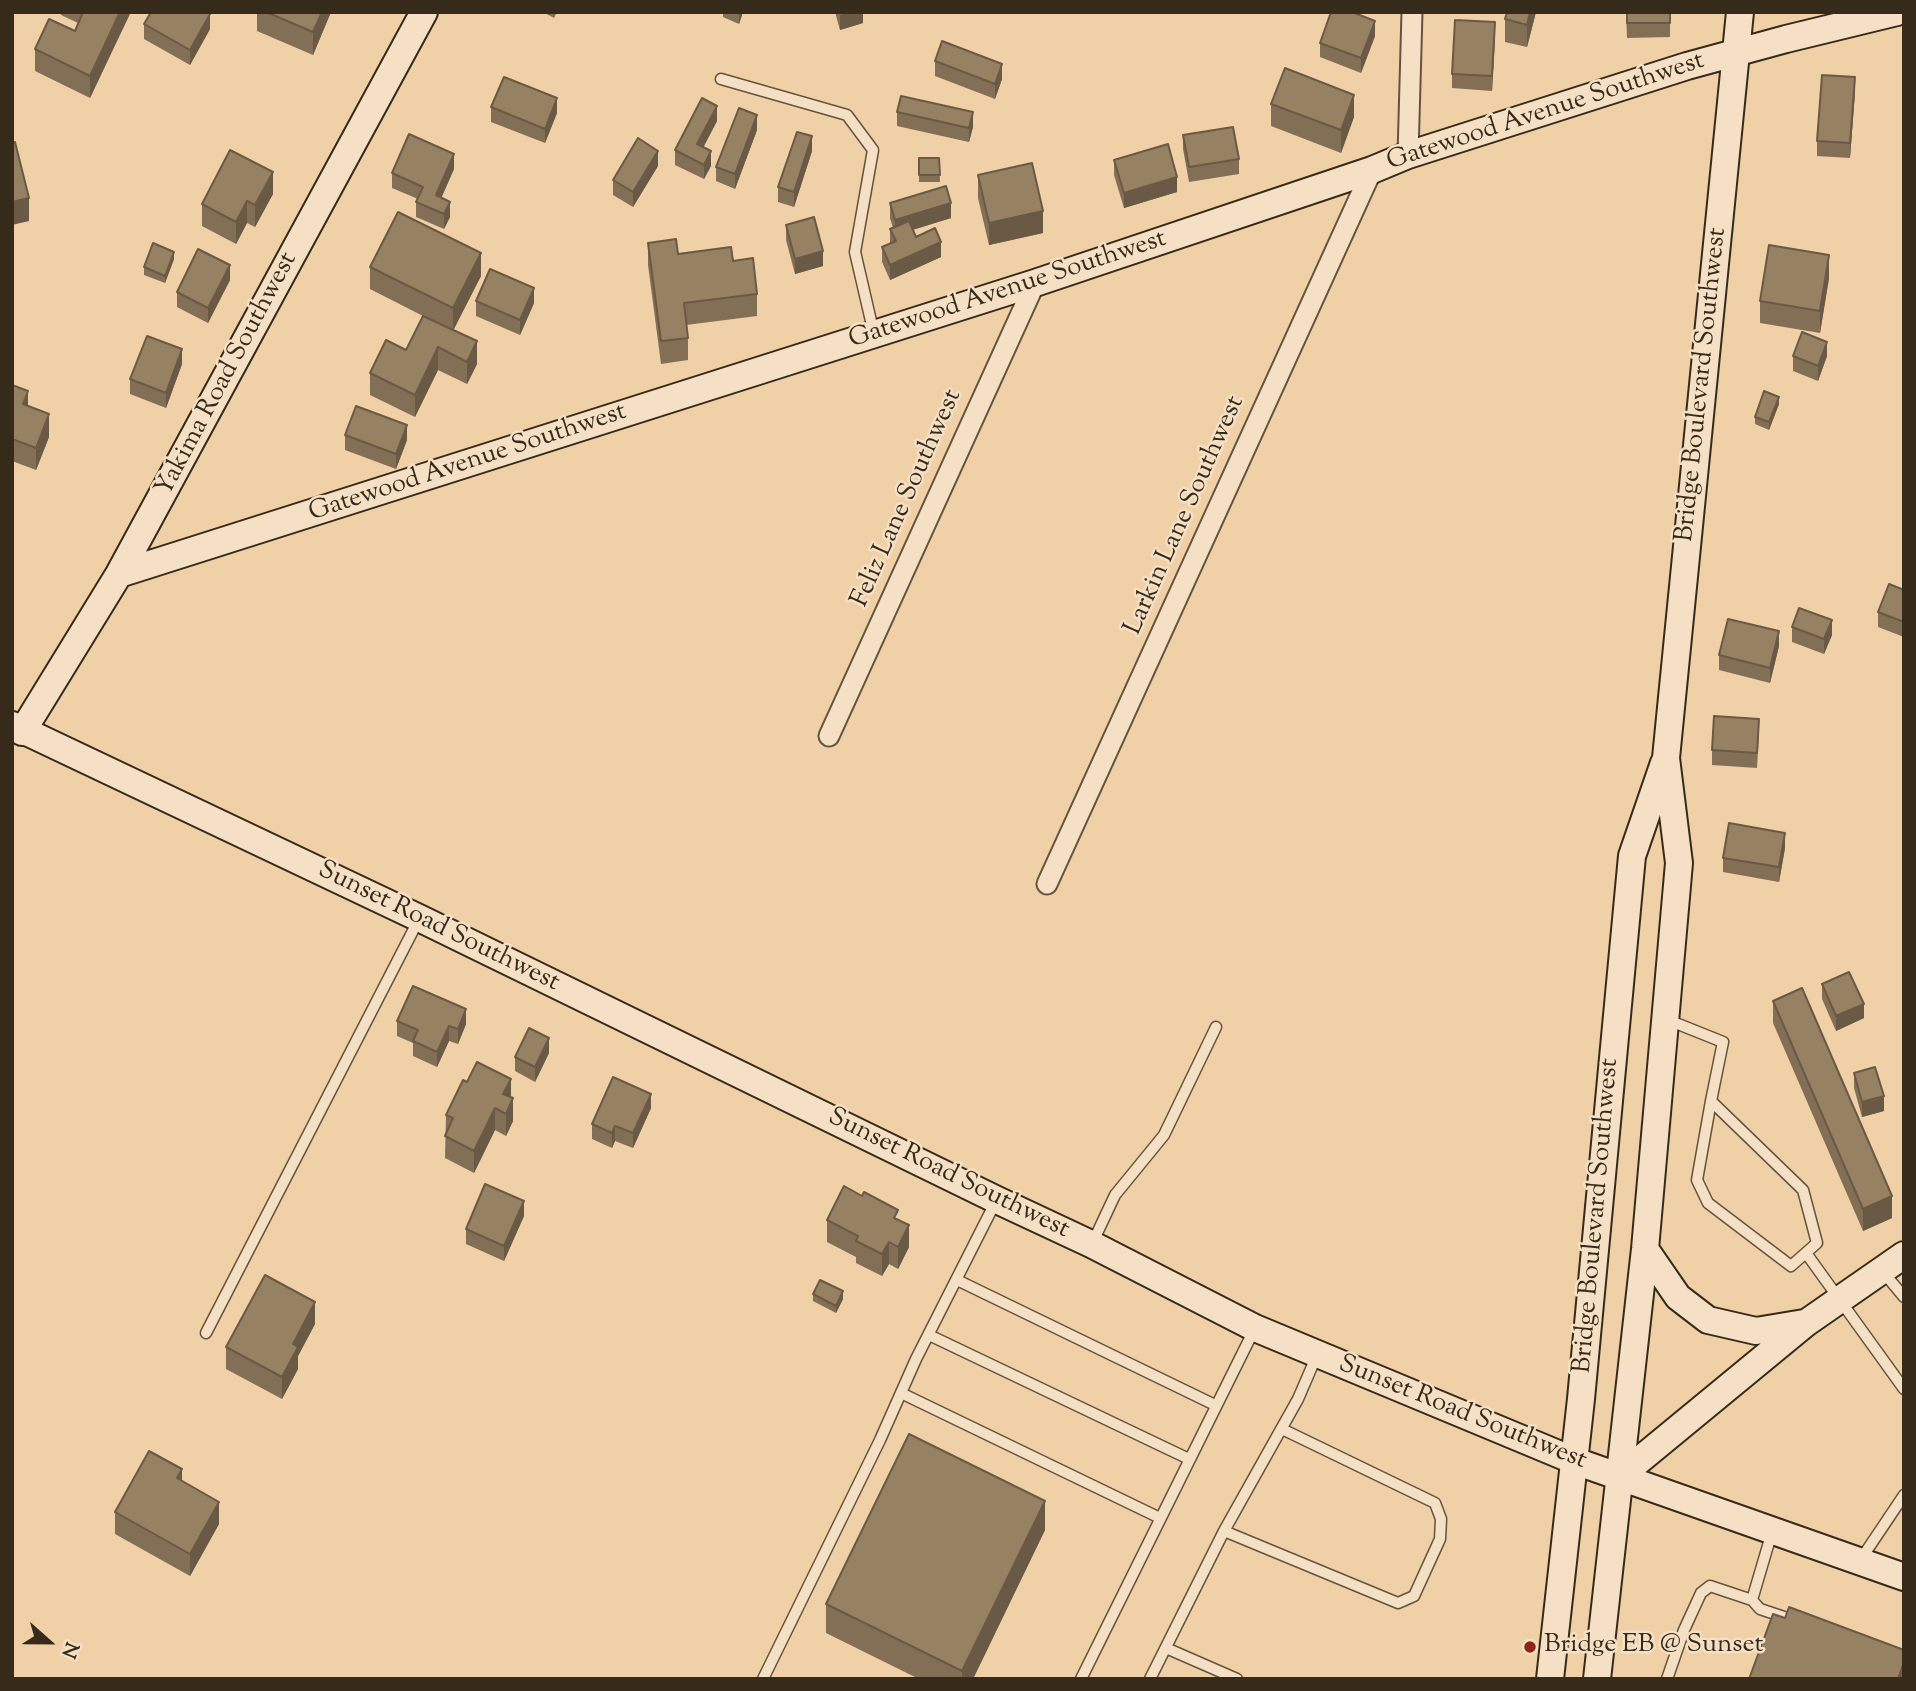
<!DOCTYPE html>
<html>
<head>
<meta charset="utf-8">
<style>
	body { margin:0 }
	#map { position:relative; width:1916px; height:1691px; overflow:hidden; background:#f0d0a6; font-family:"Sorts Mill Goudy",serif }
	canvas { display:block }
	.frame { position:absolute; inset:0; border:14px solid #362b1b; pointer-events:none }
	.north { position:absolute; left:14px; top:1607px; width:70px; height:70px; -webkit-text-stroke:5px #f5e0c5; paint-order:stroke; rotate:111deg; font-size:19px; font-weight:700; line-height:28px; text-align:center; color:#362b1b }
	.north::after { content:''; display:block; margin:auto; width:24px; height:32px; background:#362b1b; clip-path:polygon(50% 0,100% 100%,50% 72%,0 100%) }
</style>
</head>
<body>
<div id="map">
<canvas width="1916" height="1691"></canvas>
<div class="frame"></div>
<div class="north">N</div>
</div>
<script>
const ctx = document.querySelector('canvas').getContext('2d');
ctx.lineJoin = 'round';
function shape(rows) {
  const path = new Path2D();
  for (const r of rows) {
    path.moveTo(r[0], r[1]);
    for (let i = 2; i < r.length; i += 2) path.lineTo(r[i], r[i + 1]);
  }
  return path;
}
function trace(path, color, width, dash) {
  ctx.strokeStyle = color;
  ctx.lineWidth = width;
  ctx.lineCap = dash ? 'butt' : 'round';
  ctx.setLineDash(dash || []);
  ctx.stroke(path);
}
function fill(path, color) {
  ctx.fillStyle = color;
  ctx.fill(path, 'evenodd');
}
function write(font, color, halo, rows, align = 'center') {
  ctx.font = font + ' "Sorts Mill Goudy",serif';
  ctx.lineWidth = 5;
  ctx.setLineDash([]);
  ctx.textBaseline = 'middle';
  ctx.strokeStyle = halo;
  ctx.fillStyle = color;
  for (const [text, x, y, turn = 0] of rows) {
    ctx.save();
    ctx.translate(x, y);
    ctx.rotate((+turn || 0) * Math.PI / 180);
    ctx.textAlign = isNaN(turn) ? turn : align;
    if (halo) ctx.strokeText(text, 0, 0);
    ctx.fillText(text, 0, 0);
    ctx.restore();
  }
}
const lane = shape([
	[721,79,847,115,873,150,855,252,874,334],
	[1668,1020,1723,1042,1711,1101,1697,1180,1708,1203,1791,1266,1817,1243,1803,1190,1711,1101],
	[1092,1244,1115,1195,1164,1135,1216,1027],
	[1806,1253,1904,1389],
	[1884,1273,1904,1297],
	[957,1280,1215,1405],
	[206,1333,419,919],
	[929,1335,1189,1459],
	[901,1393,1160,1518],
	[1224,1531,1398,1603,1414,1596,1440,1539,1441,1519,1435,1503,1282,1429],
	[1772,1532,1752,1600,1760,1609,1796,1621],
	[1861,1559,1904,1495],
	[1166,1648,1237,1679],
	[763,1679,880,1440,916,1359,996,1201],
	[1081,1679,1255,1328],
	[1150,1679,1224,1531,1298,1399,1317,1355],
	[1667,1679,1684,1630,1701,1593,1710,1586,1752,1600]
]);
const street = shape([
	[1408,155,1412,12],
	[829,736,1035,283],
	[1047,884,1372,170]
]);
const secondary = shape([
	[119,574,1035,283,1372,170,1408,155,1687,66,1786,39,1897,12],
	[12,725,419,918,997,1200,1091,1244,1255,1328,1575,1461,1904,1577],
	[22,732,119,574,424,12],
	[1645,1249,1678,1297,1708,1320,1756,1331,1804,1323],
	[1619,1477,1806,1323,1904,1255],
	[1550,1679,1581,1399,1632,856,1664,763],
	[1597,1679,1645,1249,1679,863,1666,758,1740,12]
]);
trace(lane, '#64543e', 13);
trace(street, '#64543e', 23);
trace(secondary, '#362b1b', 30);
trace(lane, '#f5e0c5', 10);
trace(street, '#f5e0c5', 19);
trace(secondary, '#f5e0c5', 26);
fill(shape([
	[61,12,130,12,90,98,35,71,35,49,75,31,78,23,61,15],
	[257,12,331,12,313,55,257,31],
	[543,12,557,12,554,18],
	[723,12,743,12,739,24,723,17],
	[835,12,863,12,863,23,840,30],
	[1536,12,1527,47,1505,42,1505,19],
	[1626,12,1670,12,1670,37,1627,38],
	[144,24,210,29,190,65,144,39],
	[1375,36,1361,73,1320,57,1320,43],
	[1495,37,1492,91,1452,88,1452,74],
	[935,61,1002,79,995,99,935,76],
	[1855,92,1850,158,1817,156,1817,141],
	[1271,104,1354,117,1341,153,1271,126],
	[491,107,557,113,545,143,491,122],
	[897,112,973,127,969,142,897,126],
	[717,121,703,148,711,166,704,179,675,165,675,150],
	[757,130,735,189,716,181,716,167],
	[1183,135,1239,159,1239,174,1189,182,1183,149],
	[812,151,794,207,778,202,778,187],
	[919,158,939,158,940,182,919,182],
	[1114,160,1177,192,1124,208,1114,175],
	[658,166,633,207,613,195,613,180],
	[454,169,441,198,450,217,444,229,416,217,416,202,418,199,392,188,392,173],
	[978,175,1043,233,989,245,978,198],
	[273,194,255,227,247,223,236,244,202,226,202,204],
	[890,203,951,218,913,230,916,237,941,257,890,280,882,262,882,247,890,243,890,229,893,228,890,218],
	[786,225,823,266,795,274,786,240],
	[648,243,678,254,733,261,757,294,757,316,686,325,688,338,688,360,661,364,648,265],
	[174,259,165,283,144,275,144,267],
	[370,267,481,276,453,330,477,364,467,384,438,370,415,417,370,395,370,373,406,350,425,317,370,289],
	[1829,278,1820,333,1760,323,1760,301],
	[230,280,208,323,177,307,177,292],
	[476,301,534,303,520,335,476,316],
	[1793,356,1827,356,1818,381,1793,371],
	[182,364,166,408,130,394,130,379],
	[12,385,49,437,36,470,12,461],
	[1779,404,1769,430,1755,424,1755,417],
	[345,435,407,440,396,469,345,450],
	[1904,590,1904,637,1878,627,1878,612],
	[1792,627,1832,635,1824,654,1792,642],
	[1779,646,1770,683,1719,670,1719,655],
	[1759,734,1757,768,1712,765,1712,750],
	[1785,848,1779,882,1723,872,1723,858],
	[1822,984,1864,1018,1836,1031,1822,999],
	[1773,1001,1892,1218,1863,1231,1773,1023],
	[397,1021,466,1024,458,1044,449,1041,437,1067,413,1056,413,1043,397,1036],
	[549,1053,535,1082,515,1071,515,1057],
	[1854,1073,1884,1111,1862,1117,1854,1088],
	[511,1097,513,1121,506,1136,495,1130,474,1173,445,1158,446,1115],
	[651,1108,633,1148,615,1141,612,1148,592,1139,592,1124],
	[524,1216,504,1261,466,1244,466,1229],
	[827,1220,898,1220,909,1247,898,1269,889,1264,882,1276,856,1263,856,1257,827,1242],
	[813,1294,843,1299,836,1313,813,1301],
	[315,1324,298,1356,298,1369,282,1399,226,1369,226,1347],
	[182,1481,219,1524,190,1576,115,1534,115,1512],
	[1045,1530,973,1679,919,1679,826,1633,826,1604]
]), '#826f55');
fill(shape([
	[120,12,130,12,130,14,90,98,90,76],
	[322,12,331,12,313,55,313,32],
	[739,12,743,12,739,24],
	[850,12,863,12,863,23,840,30,840,15],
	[1530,12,1536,12,1527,47,1527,25],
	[210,14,210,29,190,65,190,50],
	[1375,21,1375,36,1361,73,1361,58],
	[1495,22,1495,37,1492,91,1492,76],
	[1002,64,1002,79,995,99,995,84],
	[1855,77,1855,92,1850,158,1850,143],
	[1354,95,1354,117,1341,153,1341,130],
	[557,98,557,113,545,143,545,129],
	[717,106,717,121,697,159,697,144],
	[973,112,973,127,969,142,969,128],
	[757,115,757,130,735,189,735,174],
	[812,136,812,151,794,207,794,192],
	[658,151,658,166,633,207,633,192],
	[711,151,711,166,704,179,704,165],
	[454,154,454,169,436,210,436,195],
	[273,172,273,194,255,227,255,205],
	[1177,177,1177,192,1124,208,1124,193],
	[29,198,29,221,12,225,12,202],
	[247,201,247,223,236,244,236,222],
	[450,202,450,217,444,229,444,214],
	[951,203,951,218,895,235,895,220],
	[1043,211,1043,233,989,245,989,223],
	[941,242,941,257,890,280,890,265],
	[823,251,823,266,795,274,795,259],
	[174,252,174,259,165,283,165,276],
	[481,253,481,276,453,331,453,308],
	[1829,255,1829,278,1820,333,1820,311],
	[230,265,230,280,208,323,208,308],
	[534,288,534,303,520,335,520,320],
	[477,341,477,364,467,384,467,362],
	[1827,342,1827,356,1818,381,1818,366],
	[438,347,438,370,415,417,415,395],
	[182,349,182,364,166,408,166,393],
	[28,391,28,413,23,404],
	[1779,397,1779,404,1769,430,1769,422],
	[49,414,49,437,36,470,36,448],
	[407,425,407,440,396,469,396,454],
	[1832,620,1832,635,1824,654,1824,639],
	[1779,631,1779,646,1770,683,1770,668],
	[1785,833,1785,848,1779,882,1779,867],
	[1864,1004,1864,1018,1836,1031,1836,1016],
	[466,1009,466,1024,458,1044,458,1029],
	[449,1026,449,1041,437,1067,437,1052],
	[549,1038,549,1053,535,1082,535,1067],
	[511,1079,511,1101,503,1094],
	[651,1094,651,1108,633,1148,633,1133],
	[1884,1096,1884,1111,1862,1117,1862,1102],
	[513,1098,513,1121,506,1136,506,1114],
	[495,1108,495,1130,474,1173,474,1151],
	[615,1126,615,1141,612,1148,612,1133],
	[1892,1196,1892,1218,1863,1231,1863,1209],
	[524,1201,524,1216,504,1261,504,1246],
	[909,1225,909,1247,898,1269,898,1247],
	[889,1242,889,1264,882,1276,882,1254],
	[843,1291,843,1299,836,1313,836,1306],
	[315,1302,315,1324,298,1356,298,1369,282,1399,282,1377,293,1344],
	[182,1469,182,1492,177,1478],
	[1045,1501,1045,1530,973,1679,962,1679,962,1671],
	[219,1502,219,1524,190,1576,190,1554],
	[1904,1662,1904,1679,1898,1679]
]), '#6a5a45');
const building = shape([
	[83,12,120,12,90,76,35,49,49,19,75,31,83,12],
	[151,12,207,12,210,14,190,50,144,24,151,12],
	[266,12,322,12,313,32,266,12],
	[1331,12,1352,12,1375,21,1361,58,1320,43,1331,12],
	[1507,12,1530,12,1527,25,1505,19,1507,12],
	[1627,12,1670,12,1670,23,1627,23,1627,12],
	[1455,20,1495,22,1492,76,1452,74,1455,20],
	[942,41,1002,64,995,84,935,61,942,41],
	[1285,68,1354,95,1341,130,1271,104,1285,68],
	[1822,75,1855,77,1850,143,1817,141,1822,75],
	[504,77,557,98,545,129,491,107,504,77],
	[901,96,973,112,969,128,897,112,901,96],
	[702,98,717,106,697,144,711,151,704,165,675,150,702,98],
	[739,108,757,115,735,174,716,167,739,108],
	[1233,127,1239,159,1189,167,1183,135,1233,127],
	[797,132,812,136,794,192,778,187,797,132],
	[409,134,454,154,436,195,450,202,444,214,416,202,423,187,392,173,409,134],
	[638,138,658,151,633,192,613,180,638,138],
	[15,142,29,198,12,202,12,143,15,142],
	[1168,144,1177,177,1124,193,1114,160,1168,144],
	[230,150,273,172,255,205,247,201,236,222,202,204,230,150],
	[919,158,939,158,940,175,919,175,919,158],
	[1032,163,1043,211,989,223,978,175,1032,163],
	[946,186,951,203,895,220,890,203,946,186],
	[398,212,481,253,453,308,370,267,398,212],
	[814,217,823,251,795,259,786,225,814,217],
	[909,221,916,237,935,228,941,242,890,265,882,247,896,241,890,229,909,221],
	[676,239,678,254,731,247,733,261,753,258,757,294,684,303,688,338,661,341,648,243,676,239],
	[153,243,174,252,165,276,144,267,153,243],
	[1769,245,1829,255,1820,311,1760,301,1769,245],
	[198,249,230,265,208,308,177,292,198,249],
	[490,269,534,288,520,320,476,301,490,269],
	[423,316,477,341,467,362,438,347,415,395,370,373,386,340,406,350,423,316],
	[1802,332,1827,342,1818,366,1793,356,1802,332],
	[147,336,182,349,166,393,130,379,147,336],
	[12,385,28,391,23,404,49,414,36,448,12,439,12,385],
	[1764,391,1779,397,1769,422,1755,417,1764,391],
	[356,406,407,425,396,454,345,435,356,406],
	[1889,584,1904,590,1904,622,1878,612,1889,584],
	[1799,608,1832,620,1824,639,1792,627,1799,608],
	[1728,619,1779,631,1770,668,1719,655,1728,619],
	[1714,716,1759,719,1757,753,1712,750,1714,716],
	[1729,823,1785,833,1779,867,1723,858,1729,823],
	[1849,972,1864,1004,1836,1016,1822,984,1849,972],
	[413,986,466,1009,458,1029,449,1026,437,1052,413,1041,418,1030,397,1021,413,986],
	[1802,988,1892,1196,1863,1209,1773,1001,1802,988],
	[529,1028,549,1038,535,1067,515,1057,529,1028],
	[477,1062,511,1079,503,1094,513,1098,506,1114,495,1108,474,1151,445,1136,453,1118,446,1115,463,1080,467,1082,477,1062],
	[1875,1067,1884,1096,1862,1102,1854,1073,1875,1067],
	[613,1077,651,1094,633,1133,615,1126,612,1133,592,1124,613,1077],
	[485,1184,524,1201,504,1246,466,1229,485,1184],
	[844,1186,862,1196,864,1192,898,1210,894,1218,909,1225,898,1247,889,1242,882,1254,856,1241,858,1236,827,1220,844,1186],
	[265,1275,315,1302,293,1344,298,1347,282,1377,226,1347,265,1275],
	[820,1280,843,1291,836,1306,813,1294,820,1280],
	[909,1434,1045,1501,962,1671,826,1604,909,1434],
	[149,1451,182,1469,177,1478,219,1502,190,1554,115,1512,149,1451],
	[1789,1607,1904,1650,1904,1662,1898,1679,1749,1679,1773,1614,1785,1618,1789,1607]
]);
fill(building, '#978163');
trace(building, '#6a5a45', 2);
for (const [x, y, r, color] of [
	[1530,1647,7,"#8f2418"]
]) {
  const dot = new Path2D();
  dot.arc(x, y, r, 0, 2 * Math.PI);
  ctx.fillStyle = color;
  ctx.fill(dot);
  trace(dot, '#f5e0c5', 2.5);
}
write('26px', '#362b1b', '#f5e0c5', [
	["Gatewood Avenue Southwest",1546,113,-18],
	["Gatewood Avenue Southwest",1008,291,-18],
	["Yakima Road Southwest",228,375,-62],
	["Bridge Boulevard Southwest",1703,385,-84],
	["Gatewood Avenue Southwest",468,464,-18],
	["Feliz Lane Southwest",908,499,-66],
	["Larkin Lane Southwest",1186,516,-66],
	["Sunset Road Southwest",438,928,26],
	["Sunset Road Southwest",948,1175,26],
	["Bridge Boulevard Southwest",1598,1216,-85],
	["Sunset Road Southwest",1462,1414,22]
]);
write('26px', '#362b1b', '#f5e0c5', [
	["Bridge EB @ Sunset",1544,1647]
], 'left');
</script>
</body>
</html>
